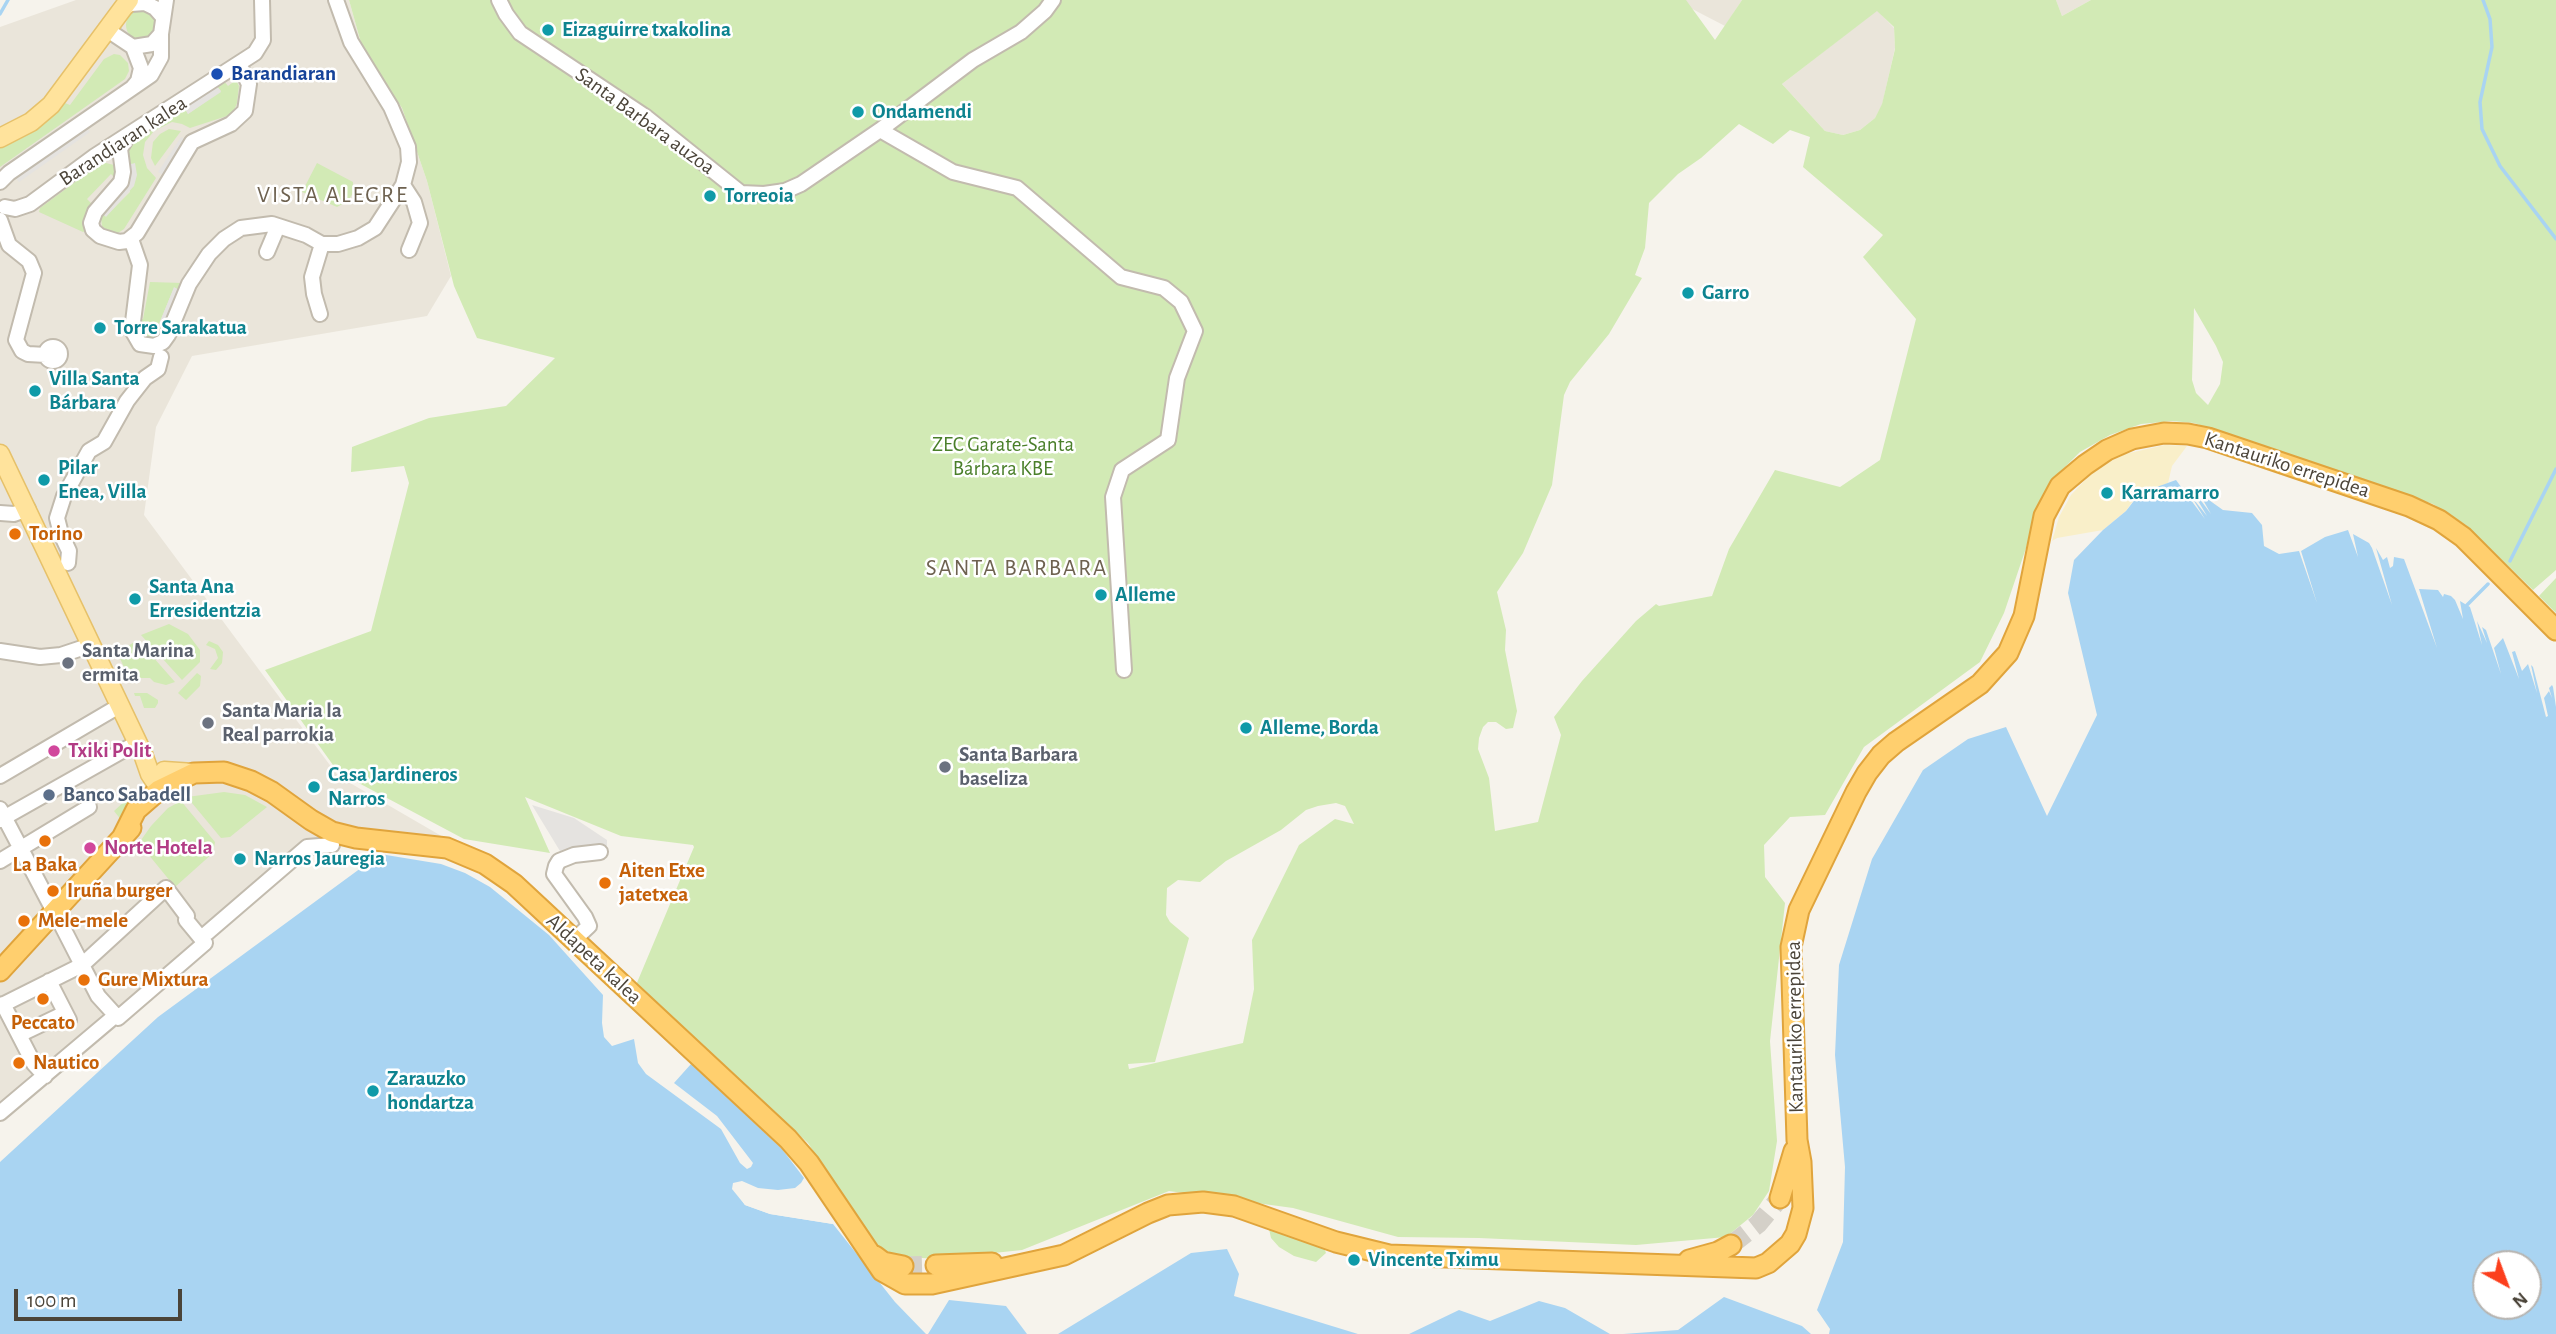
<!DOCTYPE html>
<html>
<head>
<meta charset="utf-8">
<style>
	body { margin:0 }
	#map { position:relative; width:2556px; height:1334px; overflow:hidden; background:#f6f3ec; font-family:"Alegreya Sans",sans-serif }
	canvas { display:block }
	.north { position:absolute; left:2472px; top:1250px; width:70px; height:70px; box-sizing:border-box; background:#fff; border:2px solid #b7b4b0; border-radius:50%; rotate:139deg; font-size:19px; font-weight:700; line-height:28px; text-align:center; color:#4b4439 }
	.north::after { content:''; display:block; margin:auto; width:24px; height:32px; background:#fc3f1d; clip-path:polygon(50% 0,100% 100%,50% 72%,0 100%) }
	.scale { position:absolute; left:14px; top:1289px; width:168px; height:32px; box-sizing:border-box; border:4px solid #4b4439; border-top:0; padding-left:9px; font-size:21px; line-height:24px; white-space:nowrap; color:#4b4439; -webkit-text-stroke:5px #fff; paint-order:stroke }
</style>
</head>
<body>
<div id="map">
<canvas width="2556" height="1334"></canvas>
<div class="north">N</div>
<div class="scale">100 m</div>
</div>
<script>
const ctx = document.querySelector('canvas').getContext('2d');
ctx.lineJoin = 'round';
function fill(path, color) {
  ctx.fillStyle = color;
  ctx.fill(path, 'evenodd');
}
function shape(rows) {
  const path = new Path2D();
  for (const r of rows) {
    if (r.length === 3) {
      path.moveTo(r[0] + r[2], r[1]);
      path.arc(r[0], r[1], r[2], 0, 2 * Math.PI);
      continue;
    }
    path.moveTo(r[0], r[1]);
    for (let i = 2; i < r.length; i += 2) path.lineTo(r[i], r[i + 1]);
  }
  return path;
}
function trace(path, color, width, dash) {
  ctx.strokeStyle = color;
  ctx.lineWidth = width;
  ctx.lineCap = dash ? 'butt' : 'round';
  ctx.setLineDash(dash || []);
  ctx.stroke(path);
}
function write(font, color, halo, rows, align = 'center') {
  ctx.font = font + ' "Alegreya Sans",sans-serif';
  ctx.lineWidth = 5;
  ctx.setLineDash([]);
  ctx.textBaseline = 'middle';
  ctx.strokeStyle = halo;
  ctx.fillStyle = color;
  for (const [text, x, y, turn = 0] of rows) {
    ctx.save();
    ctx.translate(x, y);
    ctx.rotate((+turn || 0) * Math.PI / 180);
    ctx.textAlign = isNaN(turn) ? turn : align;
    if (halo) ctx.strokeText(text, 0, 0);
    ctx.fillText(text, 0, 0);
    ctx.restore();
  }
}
fill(shape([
	[76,0,349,0,361,43,382,79,402,108,427,181,451,276,427,316,192,356,156,427,144,515,338,776,450,841,348,832,317,837,0,1115,0,27],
	[1675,0,1742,0,1725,26],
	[2056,0,2091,0,2062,16],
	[1877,10,1894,28,1895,48,1882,105,1875,118,1860,130,1843,135,1825,131,1782,84]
]), '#eae5da');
fill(shape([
	[349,0,1686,0,1715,40,1742,0,2056,0,2062,16,2091,0,2556,0,2556,570,2533,590,2466,525,2433,504,2194,423,2172,421,2141,424,2110,435,2080,452,2058,474,2044,495,2004,613,1980,662,1864,747,1825,815,1790,817,1764,845,1765,877,1785,903,1770,1041,1777,1141,1769,1191,1753,1215,1726,1237,1636,1245,1479,1238,1398,1237,1293,1208,1169,1191,1022,1250,937,1259,894,1256,871,1243,808,1143,636,985,694,847,693,845,621,836,525,797,550,853,464,839,338,772,265,670,371,631,409,483,404,466,351,472,352,447,429,418,506,406,555,358,477,338,454,286,427,181,402,108,382,79,361,43],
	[1877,11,1894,27,1895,49,1882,104,1875,118,1860,130,1843,135,1825,131,1782,84],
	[1739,124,1773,144,1790,130,1810,137,1803,167,1883,235,1863,257,1916,319,1880,460,1840,487,1775,470,1729,549,1712,596,1659,606,1656,604,1636,621,1582,681,1554,717,1561,735,1538,822,1495,831,1489,778,1478,749,1479,738,1483,727,1488,722,1496,722,1506,729,1513,728,1517,711,1505,650,1506,630,1497,592,1523,553,1552,485,1564,395,1570,382,1609,334,1642,278,1635,275,1645,248,1649,203,1678,174,1701,158],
	[2194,308,2216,346,2223,362,2220,384,2208,405,2196,393,2192,380],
	[1336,803,1345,806,1354,824,1335,819,1299,845,1252,940,1254,989,1243,1043,1129,1069,1128,1064,1155,1062,1189,938,1170,922,1166,915,1167,888,1178,880,1200,882,1226,861,1281,830,1306,810,1318,806],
	[141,25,15],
	[114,54,120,55,128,63,129,71,125,79,0,167,0,148,40,126,65,103,70,105,104,59],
	[223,80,228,86,236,80,239,86,237,103,234,111,227,116,190,128,182,124,172,122,154,131,145,142,143,155,147,168,156,178,124,229,118,233,109,232,102,226,101,219,103,214,106,216,130,192,124,158,129,142,184,107,188,114,221,91,216,85],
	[169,129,181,131,155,166,151,158,153,142,160,134],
	[102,162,114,165,117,170,116,179,111,174,87,199,93,205,86,217,86,231,83,232,39,212,40,208],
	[317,163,353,182,353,193,348,201,337,207,302,192],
	[150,282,183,283,181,291,174,288,158,326,166,329,157,340,144,339,135,320,143,319],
	[2556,578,2556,613,2539,596],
	[169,624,188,634,200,650,200,662,182,680,141,635],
	[138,640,175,682,166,685,154,682,150,678,129,678,117,652],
	[209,641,218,645,223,652,222,663,216,670,210,669,218,658,215,649,206,645],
	[197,673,201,676,200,686,186,700,178,693],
	[134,693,147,693,158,700,158,703,155,708,144,708,140,696,135,696],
	[132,789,136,790,136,793,122,821,114,811,126,800,128,792],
	[224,792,245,795,267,807,230,837,221,838,187,797],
	[181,801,215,842,213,853,175,887,139,843,151,826,168,808],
	[1269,1229,1324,1248,1326,1253,1316,1262,1294,1256,1279,1247,1271,1238]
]), '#d2eab5');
fill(shape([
	[2165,445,2187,446,2172,466,2168,483,2136,496,2126,511,2103,530,2057,538,2052,541,2059,517,2071,495,2088,477,2105,464,2125,454]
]), '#f9efc9');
fill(shape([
	[216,85,221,92,188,114,184,107],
	[86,127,90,132,19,182,15,177],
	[181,137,186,140,163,175,158,172],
	[135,163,137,175,134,186,106,217,101,212,127,165],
	[174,287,181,291,166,329,158,327],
	[532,805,574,818,607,840,607,850,596,849,563,856]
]), '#e5e3e0');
fill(shape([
	[2176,480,2205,519,2191,496,2207,516,2194,494,2196,494,2211,514,2199,493,2223,510,2252,513,2262,525,2264,546,2279,554,2299,551,2317,603,2301,551,2325,537,2348,530,2358,557,2353,534,2369,543,2372,548,2392,605,2376,548,2383,560,2387,557,2390,568,2393,566,2394,557,2404,559,2437,648,2419,589,2438,590,2443,597,2444,594,2451,596,2455,600,2463,619,2460,601,2470,607,2482,645,2477,621,2487,643,2482,627,2486,630,2501,674,2494,648,2503,638,2519,679,2512,652,2515,651,2522,671,2528,664,2537,693,2531,665,2533,667,2546,717,2548,716,2544,698,2549,691,2552,698,2549,688,2552,685,2553,687,2556,707,2556,1334,1829,1334,1830,1329,1817,1310,1843,1242,1845,1167,1835,1055,1839,965,1872,859,1923,770,1968,739,2006,727,2047,816,2097,715,2068,593,2074,560,2103,530,2126,511,2140,493],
	[2486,1264,2528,1264,2528,1306,2486,1306],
	[380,854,441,864,465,873,490,887,549,935,603,995,602,1023,604,1037,612,1046,634,1039,638,1063,646,1074,721,1129,740,1163,747,1169,751,1167,753,1163,717,1116,674,1083,691,1064,782,1149,804,1178,801,1183,795,1188,778,1190,758,1188,742,1181,733,1183,732,1189,745,1205,770,1214,833,1224,895,1302,926,1334,0,1334,0,1162,158,1017],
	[1227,1249,1239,1274,1234,1296,1358,1334,1058,1334,1191,1253],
	[1724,1297,1802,1326,1811,1334,1623,1334,1678,1330],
	[949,1300,1006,1306,1027,1334,928,1334],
	[1539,1301,1565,1308,1610,1334,1409,1334,1459,1310,1490,1321]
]), '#a9d4f2');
fill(shape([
	[739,1196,743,1196,747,1202,771,1211,830,1220,833,1224,770,1214,745,1205]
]), '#f6f3ec');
trace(shape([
	[2483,0,2490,19,2492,47,2480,102,2482,129,2500,166,2556,239],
	[0,14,8,0],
	[2510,561,2556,469],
	[2467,605,2488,584]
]), '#a9d4f2', 3.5);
trace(shape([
	[1731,1245,1758,1224,1780,1198],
	[903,1266,936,1265]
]), '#d4d0c8', 19, [19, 10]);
const minor = shape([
	[499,0,506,14,520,33,646,117,741,193,764,194,785,191,801,184,880,130,973,60,1021,32,1045,11,1053,0],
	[122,9,131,4,145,3,155,8,163,17],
	[106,29,133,47,152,44,161,34],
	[133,87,138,81,141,68,133,47],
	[880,130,953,172,1017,188,1121,277,1164,288,1181,302,1195,331,1177,378,1168,440,1122,470,1113,497,1124,670],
	[126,139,120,149,123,172,121,182,95,212,91,223,93,230,100,236,119,242,127,241,137,233,192,142,231,124,245,111,249,84,239,64],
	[0,182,9,173,151,75,161,57,161,34,166,0],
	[403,185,414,202,420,223,409,250],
	[5,207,15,209,30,204,95,156,255,53,263,40,262,0],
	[0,220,9,245,29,261,34,273,16,340,22,351,28,354,46,355],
	[131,239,140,265,132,330,140,344,154,346,163,342,168,335,189,284,209,254,224,239,241,228,272,224,306,235,322,244,338,244,358,238,375,228,403,185,409,162,408,147,391,107,351,42,336,0],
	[267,252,278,226],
	[320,314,314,294,312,277,322,244],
	[53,354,7],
	[0,513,14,514,28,509],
	[68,563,69,551,61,534,57,518,64,496,89,451,104,442,127,401,145,378,158,369,161,357],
	[0,651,40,657,61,655,91,645],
	[0,776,114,709],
	[0,809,51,906],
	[0,820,131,746],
	[0,861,89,807],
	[166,888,187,916,186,920,205,943,118,1018,98,996,82,965,166,888],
	[207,933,307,847,332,845],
	[574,940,589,926,585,917,554,874,556,866,559,861,574,855,600,852],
	[49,981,69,1020],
	[3,1004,34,1064,45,1076],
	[0,1006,82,965,60,922],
	[19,1035,65,1013],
	[0,1113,116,1015]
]);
const major = shape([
	[0,138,31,122,51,105,129,0],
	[0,454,143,754,150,774,158,786,174,791],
	[164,771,194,773]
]);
const highway = shape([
	[122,838,136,810,159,790,194,773,224,772,251,781,272,792,311,820,332,832,356,838,447,848,485,864,514,884,788,1139,809,1163,882,1271,905,1284,932,1284,1064,1255,1148,1213,1168,1205,1203,1202,1234,1206,1336,1242,1389,1255,1756,1268,1768,1263,1790,1244,1796,1234,1803,1208,1801,1162,1797,1140,1791,947,1799,910,1856,792,1867,773,1881,755,1896,742,1980,684,2008,653,2024,616,2044,516,2060,486,2085,465,2107,450,2132,439,2164,433,2188,434,2208,438,2409,506,2439,520,2463,537,2556,630],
	[0,971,131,828],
	[1780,1198,1794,1151],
	[875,1256,883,1262,903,1266],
	[1689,1260,1718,1252,1731,1245],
	[936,1265,992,1263]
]);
trace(minor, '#c2bbae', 18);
trace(major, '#e6c16a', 21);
trace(highway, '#e0a43c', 23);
trace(minor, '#fff', 14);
trace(major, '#ffe39c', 18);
trace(highway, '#ffcf6e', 19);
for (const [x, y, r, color] of [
	[548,30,7,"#0f9aa8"],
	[217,74,7,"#1a4fb4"],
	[858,112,7,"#0f9aa8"],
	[710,196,7,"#0f9aa8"],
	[1688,293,7,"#0f9aa8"],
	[100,328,7,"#0f9aa8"],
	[35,391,7,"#0f9aa8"],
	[44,480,7,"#0f9aa8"],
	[2107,493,7,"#0f9aa8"],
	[15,534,7,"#e8710a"],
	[1101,595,7,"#0f9aa8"],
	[135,599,7,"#0f9aa8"],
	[68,663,7,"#6b7280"],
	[208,723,7,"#6b7280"],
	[1246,728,7,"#0f9aa8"],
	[54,751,7,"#d1479c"],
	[945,767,7,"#6b7280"],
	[314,787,7,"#0f9aa8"],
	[49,795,7,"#5c6f8a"],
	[45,841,7,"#e8710a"],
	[90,848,7,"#d1479c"],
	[240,859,7,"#0f9aa8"],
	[605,883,7,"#e8710a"],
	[53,891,7,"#e8710a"],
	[24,921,7,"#e8710a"],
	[84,980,7,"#e8710a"],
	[43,999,7,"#e8710a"],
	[19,1063,7,"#e8710a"],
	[373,1091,7,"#0f9aa8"],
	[1354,1260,7,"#0f9aa8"]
]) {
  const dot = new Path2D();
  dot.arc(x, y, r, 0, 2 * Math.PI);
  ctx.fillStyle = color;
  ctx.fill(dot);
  trace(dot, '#fff', 2.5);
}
write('bold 21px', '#0d838f', '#fff', [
	["Eizaguirre txakolina",562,30],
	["Ondamendi",872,112],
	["Torreoia",724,196],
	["Garro",1702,293],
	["Torre Sarakatua",114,328],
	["Villa Santa",49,379],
	["Bárbara",49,403],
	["Pilar",58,468],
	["Enea, Villa",58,492],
	["Karramarro",2121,493],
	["Santa Ana",149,587],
	["Erresidentzia",149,611],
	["Alleme",1115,595],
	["Alleme, Borda",1260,728],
	["Casa Jardineros",328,775],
	["Narros",328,799],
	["Narros Jauregia",254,859],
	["Zarauzko",387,1079],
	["hondartza",387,1103],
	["Vincente Tximu",1368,1260]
], 'left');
write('bold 21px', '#164399', '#fff', [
	["Barandiaran",231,74]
], 'left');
write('21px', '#4b4439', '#fff', [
	["Santa Barbara auzoa",645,121,36],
	["Barandiaran kalea",123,141,-33],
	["Kantauriko errepidea",2287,465,18],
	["Aldapeta kalea",594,959,43],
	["Kantauriko errepidea",1795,1027,-91]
]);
write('21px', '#4a7f2a', '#fff', [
	["ZEC Garate-Santa",1003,445],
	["Bárbara KBE",1003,469]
]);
write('bold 21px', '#c56008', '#fff', [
	["Torino",29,534],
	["La Baka",45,865,"center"],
	["Aiten Etxe",619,871],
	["jatetxea",619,895],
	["Iruña burger",67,891],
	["Mele-mele",38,921],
	["Gure Mixtura",98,980],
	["Peccato",43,1023,"center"],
	["Nautico",33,1063]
], 'left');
write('bold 21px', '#5b616d', '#fff', [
	["Santa Marina",82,651],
	["ermita",82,675],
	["Santa Maria la",222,711],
	["Real parrokia",222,735],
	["Santa Barbara",959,755],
	["baseliza",959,779]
], 'left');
write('bold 21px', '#b23c85', '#fff', [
	["Txiki Polit",68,751],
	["Norte Hotela",104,848]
], 'left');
write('bold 21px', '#4e5e75', '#fff', [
	["Banco Sabadell",63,795]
], 'left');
ctx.letterSpacing = '2px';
write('23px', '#6e6250', '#fff', [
	["VISTA ALEGRE",333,195],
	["SANTA BARBARA",1017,568]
]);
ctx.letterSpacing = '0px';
</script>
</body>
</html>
